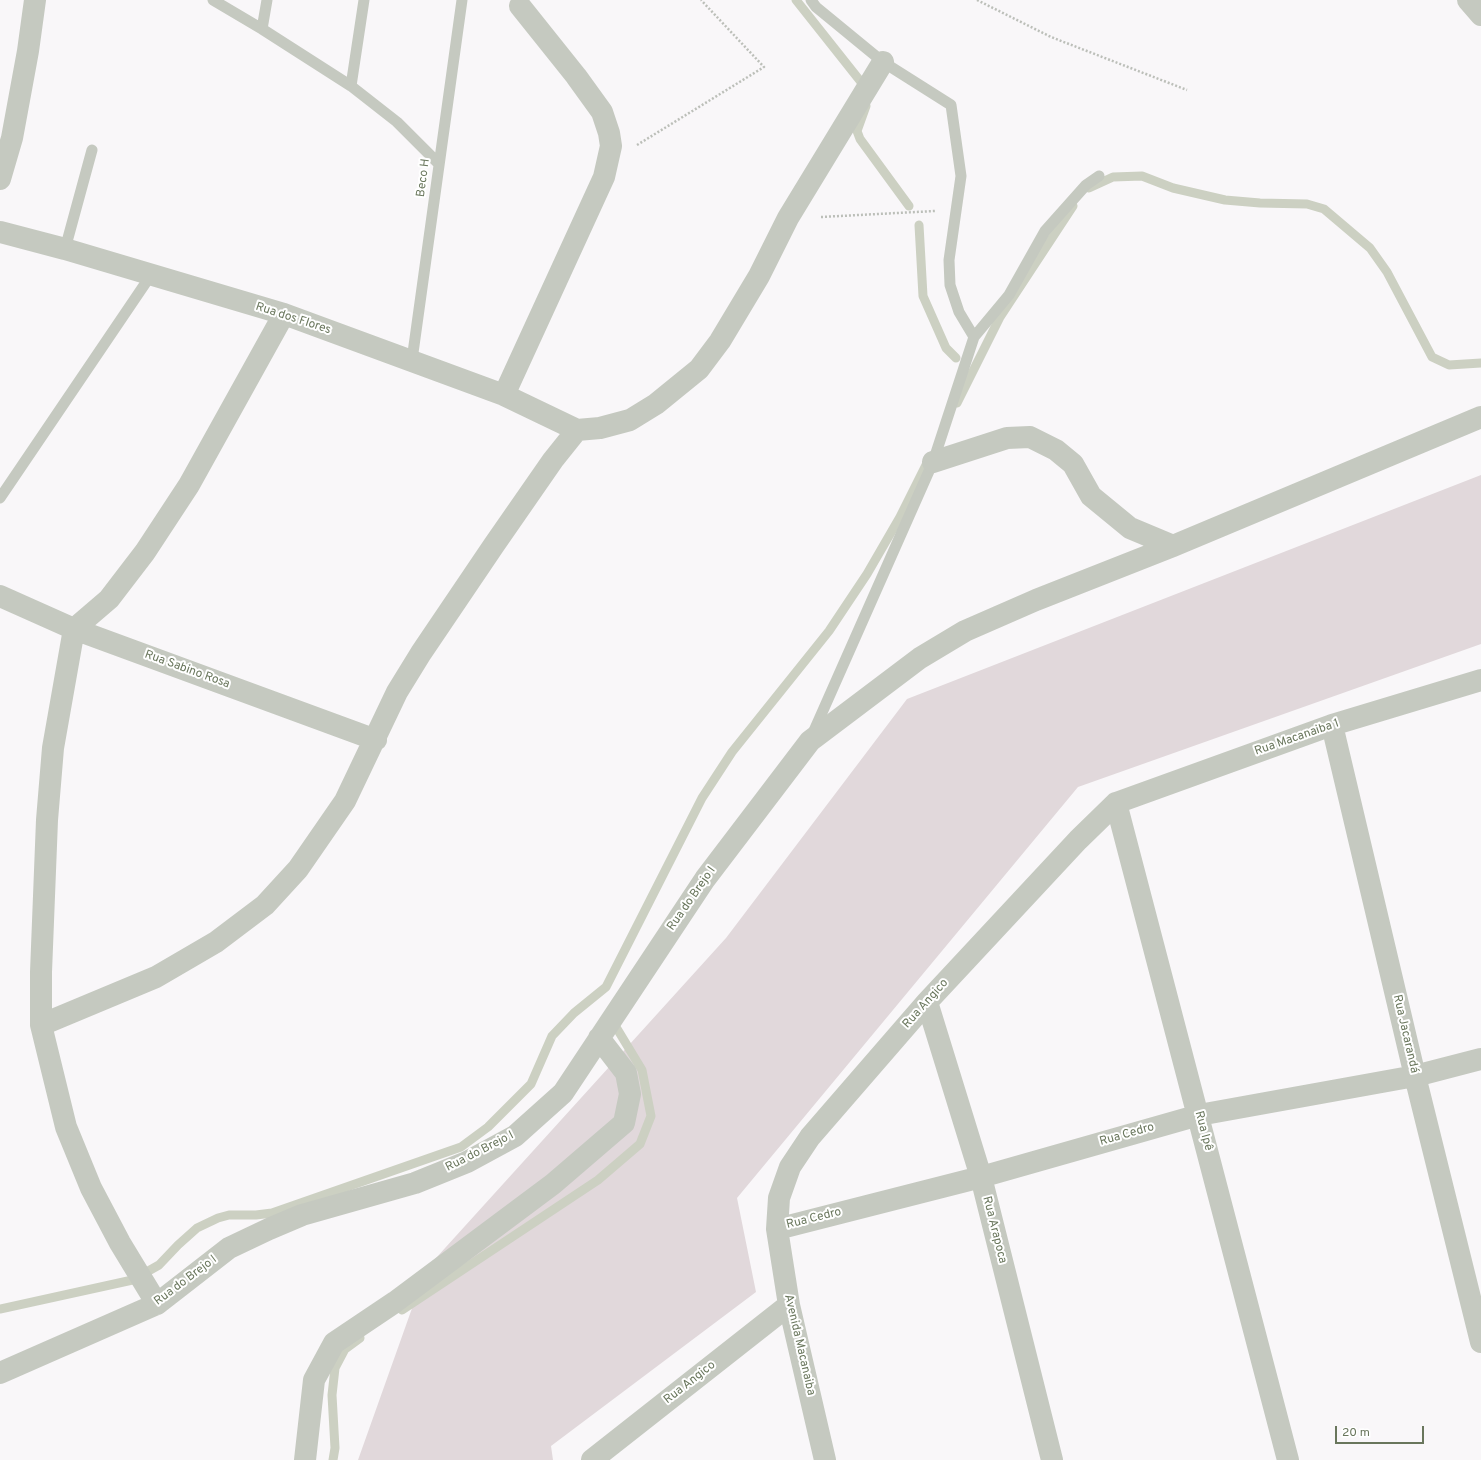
<!DOCTYPE html>
<html>
<head>
<meta charset="utf-8">
<style>
	body { margin:0 }
	#map { position:relative; width:1481px; height:1460px; overflow:hidden; background:#f9f7f9; font-family:Overpass,sans-serif }
	canvas { display:block }
	.scale { position:absolute; left:1335px; top:1426px; width:89px; height:18px; box-sizing:border-box; border:2px solid #69765c; border-top:0; padding-left:5px; font-size:12px; line-height:14px; white-space:nowrap; color:#69765c; -webkit-text-stroke:3px #fff; paint-order:stroke }
</style>
</head>
<body>
<div id="map">
<canvas width="1481" height="1460"></canvas>
<div class="scale">20 m</div>
</div>
<script>
const ctx = document.querySelector('canvas').getContext('2d');
ctx.lineJoin = 'round';
function fill(path, color) {
  ctx.fillStyle = color;
  ctx.fill(path, 'evenodd');
}
function shape(rows) {
  const path = new Path2D();
  for (const r of rows) {
    path.moveTo(r[0], r[1]);
    for (let i = 2; i < r.length; i += 2) path.lineTo(r[i], r[i + 1]);
  }
  return path;
}
function trace(path, color, width, dash) {
  ctx.strokeStyle = color;
  ctx.lineWidth = width;
  ctx.lineCap = dash ? 'butt' : 'round';
  ctx.setLineDash(dash || []);
  ctx.stroke(path);
}
function write(font, color, halo, rows, align = 'center') {
  ctx.font = font + ' Overpass,sans-serif';
  ctx.lineWidth = 4;
  ctx.setLineDash([]);
  ctx.textBaseline = 'middle';
  ctx.strokeStyle = halo;
  ctx.fillStyle = color;
  for (const [text, x, y, turn = 0] of rows) {
    ctx.save();
    ctx.translate(x, y);
    ctx.rotate((+turn || 0) * Math.PI / 180);
    ctx.textAlign = isNaN(turn) ? turn : align;
    if (halo) ctx.strokeText(text, 0, 0);
    ctx.fillText(text, 0, 0);
    ctx.restore();
  }
}
fill(shape([
	[1481,475,1481,644,1078,787,737,1198,756,1292,551,1446,553,1460,358,1460,426,1269,726,938,907,699]
]), '#e1d8db');
trace(shape([
	[796,0,865,87],
	[866,106,857,131,860,139,909,206],
	[1089,188,1113,177,1142,176,1173,188,1225,200,1260,203,1307,204,1324,209,1370,248,1387,272,1432,357,1449,365,1481,363],
	[919,225,923,296,946,348,956,358],
	[957,403,1000,317,1073,206],
	[143,1274,159,1265,178,1245,197,1228,218,1218,229,1215,256,1215,272,1213,461,1147,488,1127,531,1084,552,1036,574,1013,606,987,702,798,732,752,829,631,867,574,900,517,929,459],
	[0,1309,137,1279],
	[402,1310,598,1180,640,1144,651,1116,642,1070,616,1027],
	[333,1460,335,1448,332,1395,335,1368,345,1349,360,1338]
]), '#ccd0c2', 9);
trace(shape([
	[977,0,1051,37,1187,90],
	[637,145,764,67,701,0],
	[821,217,935,211]
]), '#bcbfb9', 2.5, [2, 2]);
trace(shape([
	[213,0,262,29,351,86,397,122,439,164],
	[811,0,816,7,883,62,951,105,961,176,949,260,950,285,959,312,974,337],
	[262,29,267,0],
	[351,86,364,0],
	[65,249,92,150],
	[412,360,462,0],
	[0,498,151,275],
	[813,733,933,462,974,337,1009,295,1045,231,1086,185,1099,176]
]), '#c5c9c0', 11);
trace(shape([
	[1468,0,1481,15],
	[0,179,12,138,28,51,35,0],
	[0,232,65,249,284,314,504,395,577,430],
	[504,395,604,177,611,146,609,133,602,112,576,76,520,6],
	[933,462,1007,438,1030,437,1056,450,1073,464,1091,496,1130,528,1173,546],
	[0,596,74,629,376,740],
	[1332,725,1415,1076,1481,1342],
	[1116,803,1288,1460],
	[927,1002,981,1177,1052,1460],
	[41,1025,156,977,216,942,265,905,298,869,345,801,397,692,421,653,494,545,553,460,577,430,600,428,630,420,656,404,699,369,720,341,759,276,788,218,883,62],
	[777,1229,981,1177,1199,1115,1415,1076,1481,1059],
	[157,1304,120,1243,91,1188,66,1127,41,1025,41,972,47,820,53,748,74,629,109,599,145,552,189,485,284,314],
	[0,1373,157,1304,229,1248,269,1229,302,1215,415,1183,467,1162,515,1136,563,1093,705,879,810,741,920,658,965,631,1036,600,1173,546,1481,417],
	[305,1460,314,1380,334,1343,395,1302,553,1184,624,1123,630,1094,626,1073,599,1038],
	[592,1460,789,1305],
	[825,1460,789,1305,777,1229,779,1198,790,1167,810,1137,927,1002,1078,840,1116,803,1332,725,1481,680]
]), '#c5c9c0', 22);
write('12px', '#69765c', '#fff', [
	["Beco H",424,178,-82],
	["Rua dos Flores",293,319,18],
	["Rua Sabino Rosa",187,670,20],
	["Rua Macanaiba 1",1297,738,-19],
	["Rua do Brejo I",692,899,-55],
	["Rua Angico",926,1004,-48],
	["Rua Jacarandá",1405,1034,77],
	["Rua Ipê",1203,1131,75],
	["Rua Cedro",1127,1135,-16],
	["Rua do Brejo I",480,1152,-27],
	["Rua Cedro",814,1219,-14],
	["Rua Arapoca",994,1230,76],
	["Rua do Brejo I",186,1281,-37],
	["Avenida Macanaiba",799,1345,77],
	["Rua Angico",690,1383,-38]
]);
</script>
</body>
</html>
